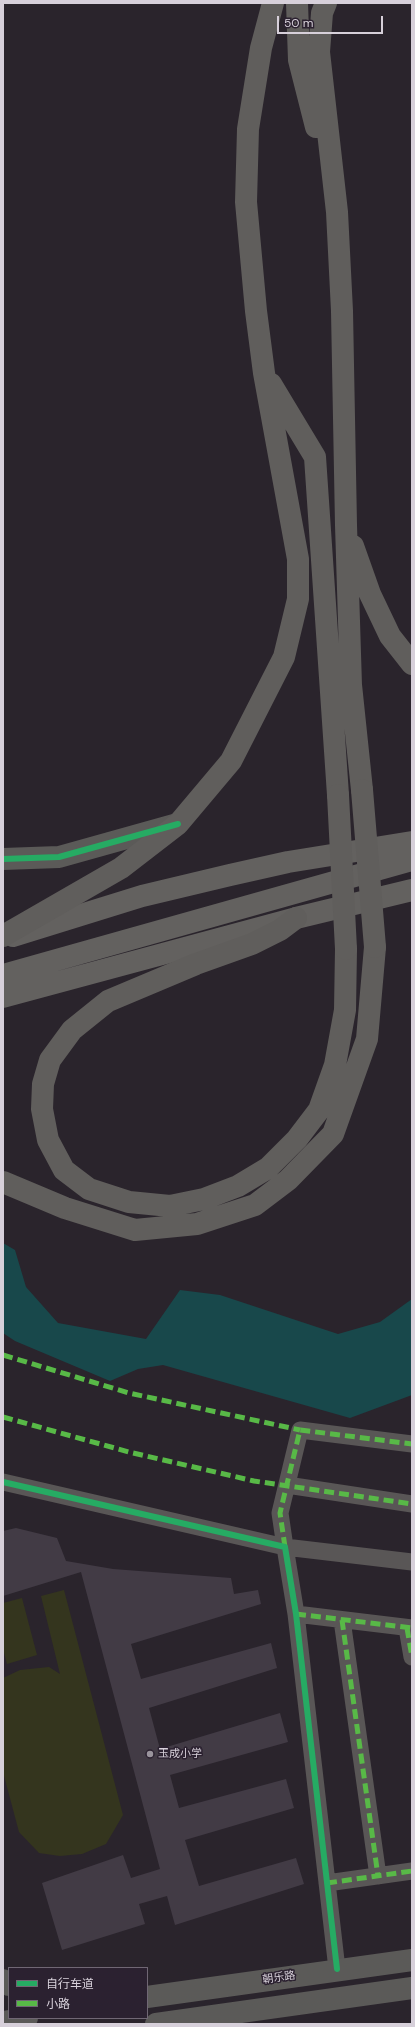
<!DOCTYPE html>
<html>
<head>
<meta charset="utf-8">
<style>
	body { margin:0 }
	#map { position:relative; width:415px; height:2027px; overflow:hidden; background:#2a242c; font-family:"DM Sans","Noto Sans SC",sans-serif }
	canvas { display:block }
	.frame { position:absolute; inset:0; border:4px solid #d7d0da; pointer-events:none }
	.legend { position:absolute; left:8px; top:1967px; width:140px; height:52px; box-sizing:border-box; background:#2b2130; border:1px solid #706774; margin:0; padding:5px 7px; list-style:none; font-size:12px; color:#d7d0da }
	.legend li { display:flex; align-items:center; gap:8px; height:20px }
	.legend b { width:20px; border:1px solid #706774 }
	.scale { position:absolute; left:277px; top:16px; width:106px; height:18px; box-sizing:border-box; border:2px solid #d7d0da; border-top:0; padding-left:5px; font-size:12px; line-height:14px; white-space:nowrap; color:#d7d0da; -webkit-text-stroke:3px #2b2130; paint-order:stroke }
</style>
</head>
<body>
<div id="map">
<canvas width="415" height="2027"></canvas>
<div class="frame"></div>
<ul class="legend">
<li><b style="height:5px;background:#26ab63"></b>自行车道</li>
<li><b style="height:5px;background:#58b947"></b>小路</li>
</ul>
<div class="scale">50 m</div>
</div>
<script>
const ctx = document.querySelector('canvas').getContext('2d');
ctx.lineJoin = 'round';
function fill(path, color) {
  ctx.fillStyle = color;
  ctx.fill(path, 'evenodd');
}
function shape(rows) {
  const path = new Path2D();
  for (const r of rows) {
    path.moveTo(r[0], r[1]);
    for (let i = 2; i < r.length; i += 2) path.lineTo(r[i], r[i + 1]);
  }
  return path;
}
function trace(path, color, width, dash) {
  ctx.strokeStyle = color;
  ctx.lineWidth = width;
  ctx.lineCap = dash ? 'butt' : 'round';
  ctx.setLineDash(dash || []);
  ctx.stroke(path);
}
function write(font, color, halo, rows, align = 'center') {
  ctx.font = font + ' "DM Sans","Noto Sans SC",sans-serif';
  ctx.lineWidth = 3;
  ctx.setLineDash([]);
  ctx.textBaseline = 'middle';
  ctx.strokeStyle = halo;
  ctx.fillStyle = color;
  for (const [text, x, y, turn = 0] of rows) {
    ctx.save();
    ctx.translate(x, y);
    ctx.rotate((+turn || 0) * Math.PI / 180);
    ctx.textAlign = isNaN(turn) ? turn : align;
    if (halo) ctx.strokeText(text, 0, 0);
    ctx.fillText(text, 0, 0);
    ctx.restore();
  }
}
fill(shape([
	[64,1590,123,1815,106,1844,82,1854,60,1856,39,1853,19,1832,3,1772,3,1678,20,1670,49,1667,60,1674,41,1596],
	[22,1598,37,1655,7,1664,3,1649,3,1603]
]), '#34351e');
fill(shape([
	[3,1243,15,1250,26,1287,58,1323,146,1339,180,1290,220,1295,338,1334,380,1322,412,1299,412,1395,350,1418,163,1365,138,1369,110,1381,15,1341,3,1333]
]), '#18484b');
fill(shape([
	[16,1528,57,1538,66,1561,113,1569,231,1578,234,1594,258,1590,261,1604,131,1644,141,1679,271,1643,277,1668,149,1708,160,1749,280,1713,288,1742,170,1775,179,1808,286,1779,294,1808,185,1840,199,1886,296,1858,304,1884,175,1925,167,1896,139,1904,145,1924,62,1950,42,1883,123,1855,131,1878,160,1869,81,1572,3,1596,3,1531]
]), '#423b45');
trace(shape([
	[412,1444,300,1430,280,1513,285,1547,412,1562],
	[3,1482,285,1547,296,1614,337,1969],
	[287,1485,412,1504],
	[296,1614,412,1628],
	[342,1620,378,1876],
	[407,1628,412,1657],
	[327,1883,412,1871]
]), '#595656', 17);
trace(shape([
	[3,859,59,857,177,824],
	[3,1980,9,1985],
	[147,1997,412,1960],
	[3,2022,27,2018],
	[156,2024,412,1988]
]), '#5b5a58', 22);
trace(shape([
	[13,936,142,896,230,875,288,862,412,842],
	[3,975,412,860],
	[3,997,296,918,412,890]
]), '#63615f', 22);
trace(shape([
	[297,3,299,60,316,127],
	[326,3,322,13,319,52,337,212,342,311,346,525,351,685,362,790],
	[271,384,315,457,338,795],
	[353,546,370,594,390,636,412,664],
	[296,918,280,930,252,944,196,964,108,1001,72,1030,50,1060,43,1084,42,1109,48,1140,64,1170,89,1189,129,1202,170,1206,204,1199,238,1186,268,1168,297,1139,319,1110,335,1065,345,1010,346,949],
	[3,936,121,868,178,824,231,761,284,657,298,599,298,559,264,373,256,311,246,202,248,129,261,48,273,3],
	[3,1182,65,1208,135,1230,197,1224,255,1205,288,1180,333,1134,367,1039,375,947]
]), '#605e5c', 22);
trace(shape([
	[362,790,375,947],
	[338,795,346,949]
]), '#605e5c', 22);
trace(shape([
	[3,1355,129,1393,300,1430],
	[3,1417,129,1452,254,1481,412,1504],
	[285,1547,280,1513,300,1430,412,1444],
	[296,1614,412,1628],
	[342,1620,378,1876],
	[407,1628,412,1657],
	[327,1883,412,1871]
]), '#58b947', 5, [10, 5]);
trace(shape([
	[3,859,59,857,178,824],
	[3,1482,285,1547,296,1614,337,1969]
]), '#26ab63', 6);
for (const [x, y, r, color] of [
	[150,1754,4,"#9a949d"]
]) {
  const dot = new Path2D();
  dot.arc(x, y, r, 0, 2 * Math.PI);
  ctx.fillStyle = color;
  ctx.fill(dot);
  trace(dot, '#2b2130', 1.5);
}
write('11px', '#d7d0da', '#2b2130', [
	["玉成小学",158,1754]
], 'left');
write('11px', '#d7d0da', '#2b2130', [
	["朝乐路",279,1978,-8]
]);
</script>
</body>
</html>
